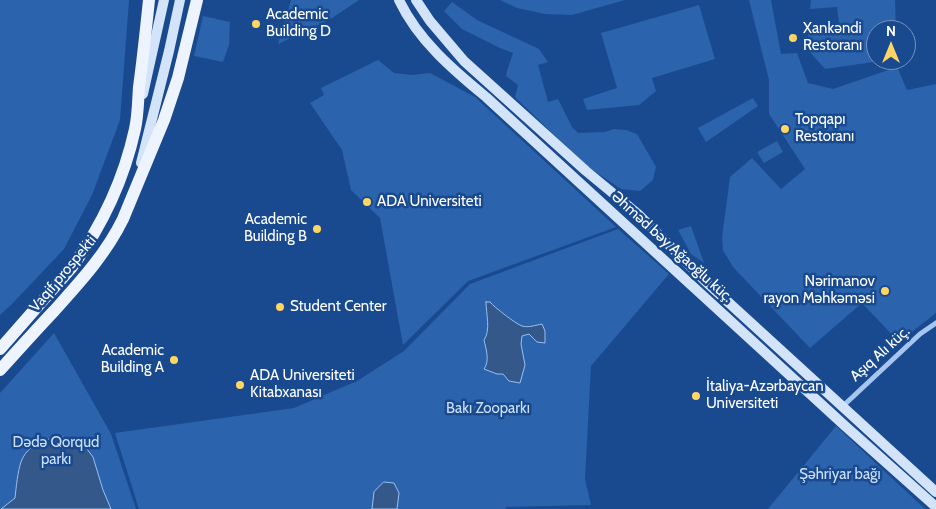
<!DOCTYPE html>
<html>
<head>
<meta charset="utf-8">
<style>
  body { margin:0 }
  #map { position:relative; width:936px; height:509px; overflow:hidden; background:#194a8f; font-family:Cabin,sans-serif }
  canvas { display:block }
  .north { position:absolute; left:866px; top:20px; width:50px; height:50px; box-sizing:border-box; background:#194a8f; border:1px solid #7592bc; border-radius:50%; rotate:0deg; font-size:14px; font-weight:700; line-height:20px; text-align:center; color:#fff }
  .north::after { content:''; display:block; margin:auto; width:18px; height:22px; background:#ffd563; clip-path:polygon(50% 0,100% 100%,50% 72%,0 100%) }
</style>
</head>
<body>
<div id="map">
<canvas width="936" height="509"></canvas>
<div class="north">N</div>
</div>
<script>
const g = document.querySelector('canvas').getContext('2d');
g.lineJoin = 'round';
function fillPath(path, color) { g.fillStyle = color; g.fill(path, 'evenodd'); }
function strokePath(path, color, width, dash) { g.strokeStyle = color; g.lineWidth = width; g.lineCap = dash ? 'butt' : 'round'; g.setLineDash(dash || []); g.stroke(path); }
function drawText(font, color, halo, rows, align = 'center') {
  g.font = font + ' Cabin,sans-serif'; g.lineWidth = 5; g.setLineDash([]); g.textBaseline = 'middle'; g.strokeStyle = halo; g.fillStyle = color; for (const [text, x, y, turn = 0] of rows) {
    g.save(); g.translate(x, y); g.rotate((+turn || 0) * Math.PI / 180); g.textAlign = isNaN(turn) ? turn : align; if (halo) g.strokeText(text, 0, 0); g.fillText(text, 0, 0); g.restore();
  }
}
const green = new Path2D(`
  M0 0H129L120 120 92 195 64 249 12 304 0 315Z
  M291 0H359L329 20 278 44Z
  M500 0H625L572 15 545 14 517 8Z
  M749 0H771L781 54 797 53 808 83 833 89 897 67 907 90 936 84V313L899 342 862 303 810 348 733 267 723 250 722 237 730 177 752 158 781 189 805 169 769 114V80Z
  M811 0H895L896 30H876V60H887L825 69 808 50V32L840 30 837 7 810 9Z
  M452 2 477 20 539 49 548 62 538 65 548 102 558 99 572 127 578 133 605 132 614 129 626 130 637 134 656 167 653 180 640 191 621 189 584 164 515 97 518 85 506 76 507 71 513 53 500 48 462 29 444 11Z
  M699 5 715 59 652 78 656 91 639 105 587 110 583 99 617 88 601 33Z
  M203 16 230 22 229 45 223 62 194 56Z
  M378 60 394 73 412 75 430 73 475 97 616 227 468 281 403 345 380 218 351 190 342 150 310 103 324 95 321 88Z
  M753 98 758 106 706 142 698 128Z
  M777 141 783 152 764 163 757 152Z
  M691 226 704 263 691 254 678 230Z
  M618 229 669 274 591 366 585 479 591 505 506 507 505 509H139L115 433 294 408 357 381 404 351 470 284Z
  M54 333 111 434 136 509H0V393Z
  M836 426 925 509H768Z`);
const water = new Path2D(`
  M486 302H490C494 307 516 324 522 326 528 328 536 325 542 324L545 331V343L537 342 529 334 522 336 521 344 525 365 520 383 509 381 503 374H497L484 369C490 361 486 349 484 340 491 330 486 314 486 302Z
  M62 437 74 440 87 449 93 457 103 490 111 509H1L15 498C16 488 18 470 21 462 27 445 45 438 62 437Z
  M384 482 394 483 399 493 397 509H372L374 492Z`);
const street = new Path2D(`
  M843 406 920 334 936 323`);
const secondary = new Path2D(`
  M399 0C418 40 452 69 486 97L844 425 936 507
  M416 0 430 21 464 61 586 171 638 214 704 280 936 492
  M143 94 164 0
  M141 163 169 51 180 0`);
const primary = new Path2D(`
  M0 349 72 267C102 226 124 179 135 129 138 116 138 101 139 87 143 58 146 29 149 0
  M0 370C18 350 36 330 54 311 80 282 106 254 123 219L164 120 178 78 197 0`);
const markers = [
  [256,24,5,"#ffd563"],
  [793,38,5,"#ffd563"],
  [785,129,5,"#ffd563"],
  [367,202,5,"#ffd563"],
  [317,229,5,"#ffd563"],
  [885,291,5,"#ffd563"],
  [280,307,5,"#ffd563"],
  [174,360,5,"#ffd563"],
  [240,385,5,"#ffd563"],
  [696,396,5,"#ffd563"]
];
const poiNames = [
  ["Academic",266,15],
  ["Building D",266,32],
  ["Xankəndi",803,29],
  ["Restoranı",803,46],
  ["Topqapı",795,120],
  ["Restoranı",795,137],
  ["ADA Universiteti",377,202],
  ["Academic",307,220,"right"],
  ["Building B",307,237,"right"],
  ["Nərimanov",875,282,"right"],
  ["rayon Məhkəməsi",875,299,"right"],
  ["Student Center",290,307],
  ["Academic",164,351,"right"],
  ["Building A",164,368,"right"],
  ["ADA Universiteti",250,376],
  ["Kitabxanası",250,393],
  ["İtaliya-Azərbaycan",706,387],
  ["Universiteti",706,404]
];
const streetNames = [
  ["Əhməd bəy Ağaoğlu küç.",672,247,42],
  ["Vaqif prospekti",63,274,-50],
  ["Aşıq Alı küç.",880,354,-42]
];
const parkNames = [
  ["Bakı Zooparkı",488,409],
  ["Dədə Qorqud",56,443],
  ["parkı",56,460],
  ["Şəhriyar bağı",840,475]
];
fillPath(green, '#2b63ad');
fillPath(water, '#34588a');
strokePath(water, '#98c0f1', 1);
strokePath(street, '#a6c5ef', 5);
strokePath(secondary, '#d3e3fa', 10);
strokePath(primary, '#edf4ff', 12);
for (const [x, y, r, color] of markers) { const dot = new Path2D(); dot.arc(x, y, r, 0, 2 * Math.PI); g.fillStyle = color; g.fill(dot); strokePath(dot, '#194a8f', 2); }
drawText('15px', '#fff', '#194a8f', poiNames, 'left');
drawText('15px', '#fff', '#194a8f', streetNames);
drawText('15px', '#cce0fb', '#194a8f', parkNames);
</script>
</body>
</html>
